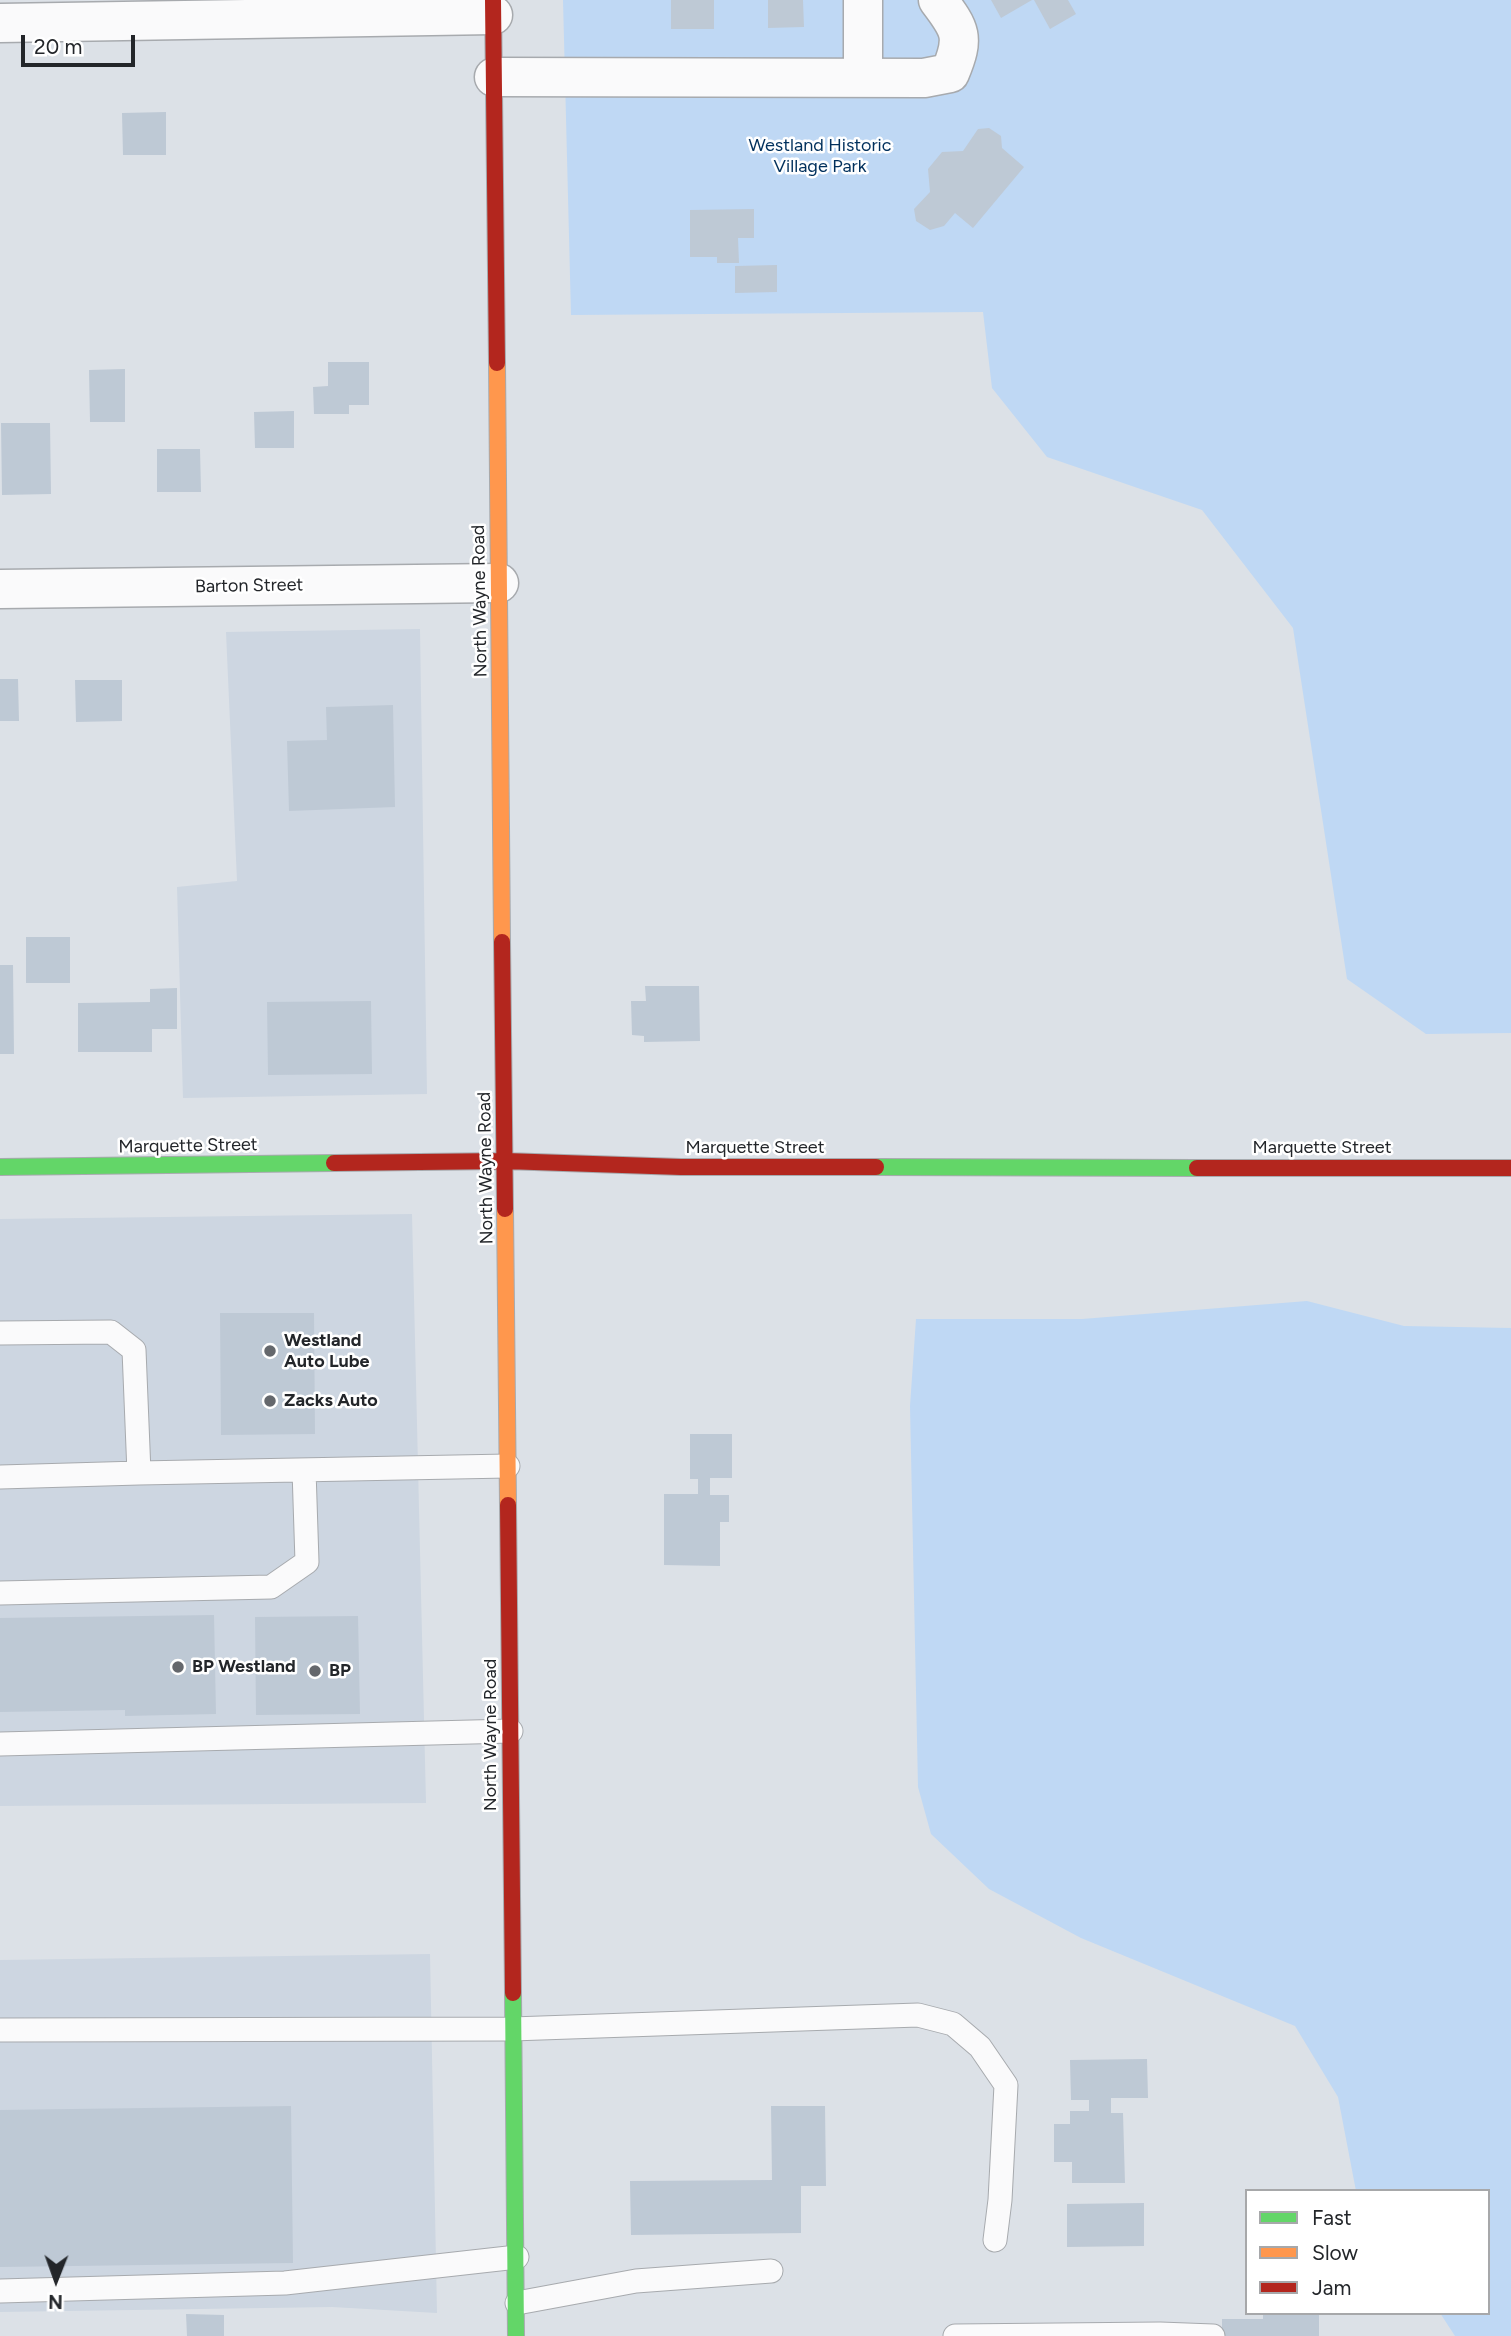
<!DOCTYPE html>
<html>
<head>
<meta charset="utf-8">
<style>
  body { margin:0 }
  #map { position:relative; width:1511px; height:2336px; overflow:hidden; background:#dce1e7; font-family:Figtree,sans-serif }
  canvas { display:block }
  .legend { position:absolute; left:1245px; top:2189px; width:245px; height:126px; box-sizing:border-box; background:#fff; border:2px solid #a7a8aa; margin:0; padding:9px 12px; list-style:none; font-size:21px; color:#23262a }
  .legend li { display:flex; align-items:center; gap:14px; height:35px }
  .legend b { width:35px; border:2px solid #a7a8aa }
  .north { position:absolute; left:21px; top:2245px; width:70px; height:70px; -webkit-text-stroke:5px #fff; paint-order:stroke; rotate:181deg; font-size:19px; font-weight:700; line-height:28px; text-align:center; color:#23262a }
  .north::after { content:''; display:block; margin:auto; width:24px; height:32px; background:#23262a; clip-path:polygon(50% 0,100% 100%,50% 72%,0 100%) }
  .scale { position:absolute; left:21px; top:35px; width:114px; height:32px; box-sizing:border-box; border:4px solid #23262a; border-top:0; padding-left:9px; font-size:21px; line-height:24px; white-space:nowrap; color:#23262a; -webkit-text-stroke:5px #fff; paint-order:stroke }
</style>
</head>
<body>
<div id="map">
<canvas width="1511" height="2336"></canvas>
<ul class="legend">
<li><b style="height:9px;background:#63d668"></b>Fast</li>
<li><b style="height:9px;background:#ff974d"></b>Slow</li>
<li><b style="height:9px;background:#b3261e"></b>Jam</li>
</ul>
<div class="north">N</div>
<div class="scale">20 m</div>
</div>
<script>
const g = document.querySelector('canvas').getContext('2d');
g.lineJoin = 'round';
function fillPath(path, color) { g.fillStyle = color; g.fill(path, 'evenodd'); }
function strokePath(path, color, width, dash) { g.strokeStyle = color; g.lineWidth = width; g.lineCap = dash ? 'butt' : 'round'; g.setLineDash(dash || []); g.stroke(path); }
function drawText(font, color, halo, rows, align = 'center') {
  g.font = font + ' Figtree,sans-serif'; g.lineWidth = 5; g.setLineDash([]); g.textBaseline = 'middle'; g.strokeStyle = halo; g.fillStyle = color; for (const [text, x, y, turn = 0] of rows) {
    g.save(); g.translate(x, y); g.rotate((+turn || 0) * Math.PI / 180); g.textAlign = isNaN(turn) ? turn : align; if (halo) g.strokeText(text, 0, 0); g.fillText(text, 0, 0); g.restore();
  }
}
const built = new Path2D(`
  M420 629 427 1094 183 1098 177 887 237 881 226 632Z
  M412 1214 426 1803 0 1806V1219Z
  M430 1954 437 2313 332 2307 0 2312V1960Z`);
const green = new Path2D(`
  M563 0H1511V1033L1426 1034 1347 979 1293 628 1202 510 1047 457 992 388 983 312 571 315Z
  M1307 1301 1404 1326 1511 1328V2336H1455L1440 2313H1488V2191H1356L1338 2097 1295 2026 1081 1938 989 1889 931 1834 918 1787 910 1406 916 1319H1082Z`);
const building = new Path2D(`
  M671 0H714V29H671Z
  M768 0H803L804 27 768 28Z
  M991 0H1032L1001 18Z
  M1034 0H1068L1076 14 1050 29Z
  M166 112V155H123L122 113Z
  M989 128 1001 136 1002 148 1024 167 973 228 955 213 944 226 930 230 916 221 914 209 930 192 928 169 942 152 963 151 978 129Z
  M754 209V238H738L739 263H717V257H690V210Z
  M777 265V292L735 293V266Z
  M328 362H369V405H349V414H314L313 387 328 386Z
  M125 369V422H90L89 370Z
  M294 411V448H255L254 412Z
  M1 423H50L51 494 2 495Z
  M157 449H200L201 492H157Z
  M0 679H18L19 721H0Z
  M75 680H122V721L76 722Z
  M393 705 395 807 289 811 287 741 327 740 326 707Z
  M26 937H70V983H26Z
  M0 965H13L14 1054H0Z
  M645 986H699L700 1041 644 1042V1036L632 1035 631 1001H646Z
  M177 988V1029H152V1052H78V1003L150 1002V989Z
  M371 1001 372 1074 268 1075 267 1002Z
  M220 1313H314L315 1434 221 1435Z
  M690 1434H732V1478H710V1495H729V1522H720V1566L664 1565V1494H698V1479H690Z
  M214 1615 216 1714 125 1716V1710L0 1712V1618Z
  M358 1616 360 1714 256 1715 255 1617Z
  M1147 2059 1148 2098H1111V2113H1123L1125 2183H1072V2162H1054V2124H1070V2111H1089V2100H1071L1070 2060Z
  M291 2106 293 2263 0 2267V2110Z
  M771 2106H825L826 2186H801V2233L631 2235 630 2181 772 2180Z
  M1144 2203V2246L1067 2247V2204Z
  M1263 2313H1319V2336H1222V2319H1263Z
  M186 2314 224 2315V2336H187Z`);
const lane = new Path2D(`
  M0 1333 111 1332 134 1350 139 1473 508 1466
  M0 1477 139 1473
  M0 1593 271 1587 307 1562 304 1470
  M0 1744 511 1731
  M0 2030 512 2029 918 2015 953 2024 980 2047 1006 2085 1000 2200 995 2240
  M0 2291 285 2283 517 2257
  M517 2303 636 2281 771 2271
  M955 2336 1160 2334 1213 2336`);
const street = new Path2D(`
  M863 0V78
  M0 23 493 15
  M494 77 924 78 950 73C965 37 961 30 938 0
  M0 589 499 583`);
const fast = new Path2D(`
  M0 1167 334 1163
  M876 1167 1197 1168
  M513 1993 516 2336`);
const slow = new Path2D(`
  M497 363 502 942
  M505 1209 508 1505`);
const jam = new Path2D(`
  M493 0 497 363
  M502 942 505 1209
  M334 1163 505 1161 681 1167H876
  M1197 1168H1511
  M508 1505 513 1993`);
const markers = [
  [270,1351,7,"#64676c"],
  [270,1401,7,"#64676c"],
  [178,1667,7,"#64676c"],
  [315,1671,7,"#64676c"]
];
const parkNames = [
  ["Westland Historic",820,146],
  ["Village Park",820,167]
];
const streetNames = [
  ["Barton Street",249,586,-1],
  ["North Wayne Road",480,601,-91],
  ["Marquette Street",188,1146,-1],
  ["Marquette Street",755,1148],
  ["Marquette Street",1322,1148],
  ["North Wayne Road",486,1168,-91],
  ["North Wayne Road",491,1735,-90]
];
const poiNames = [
  ["Westland",284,1341],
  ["Auto Lube",284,1362],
  ["Zacks Auto",284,1401],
  ["BP Westland",192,1667],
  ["BP",329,1671]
];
fillPath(built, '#cdd6e1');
fillPath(green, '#bfd8f4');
fillPath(building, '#bec9d5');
strokePath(lane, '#a7aaae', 25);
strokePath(street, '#a7aaae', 41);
strokePath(fast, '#a7aaae', 18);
strokePath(slow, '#a7aaae', 18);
strokePath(jam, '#a7aaae', 18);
strokePath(lane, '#fafafb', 23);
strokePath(street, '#fafafb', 38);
strokePath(fast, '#63d668', 16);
strokePath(slow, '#ff974d', 16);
strokePath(jam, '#b3261e', 16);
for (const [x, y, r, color] of markers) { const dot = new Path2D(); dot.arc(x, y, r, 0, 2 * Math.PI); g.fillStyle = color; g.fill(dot); strokePath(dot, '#fff', 2.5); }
drawText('18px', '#01305c', '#fff', parkNames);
drawText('18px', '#23262a', '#fff', streetNames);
drawText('bold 18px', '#23262a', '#fff', poiNames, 'left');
</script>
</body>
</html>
